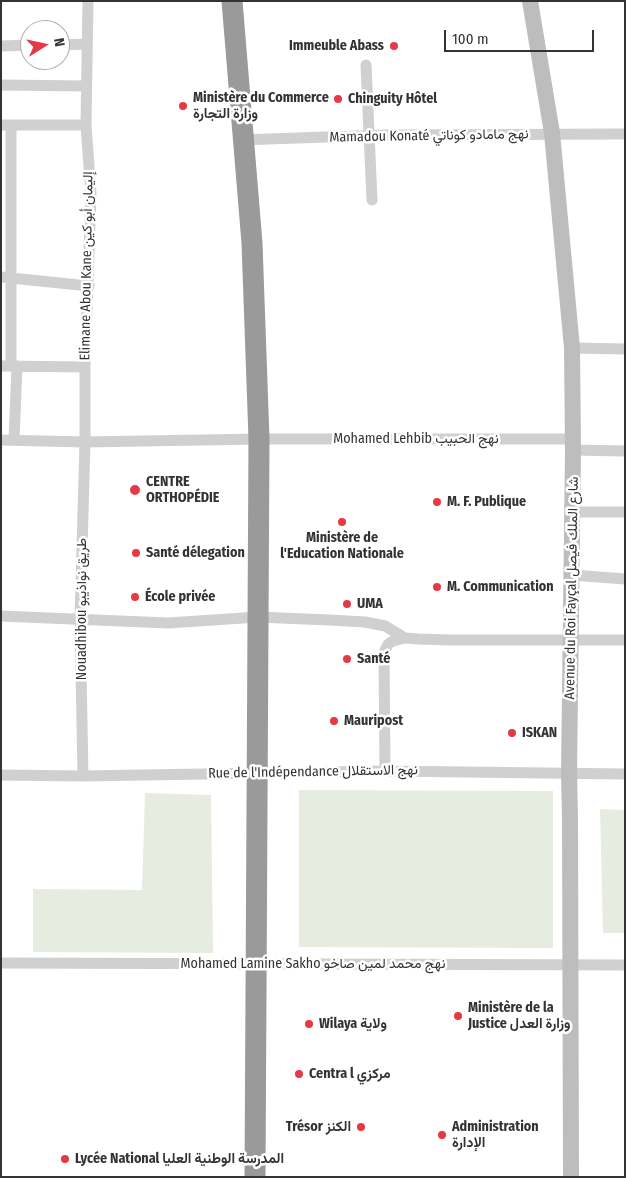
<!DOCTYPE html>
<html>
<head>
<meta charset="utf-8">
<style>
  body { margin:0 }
  #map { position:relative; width:626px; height:1178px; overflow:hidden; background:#fff; font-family:"Fira Sans Condensed",sans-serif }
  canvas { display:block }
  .frame { position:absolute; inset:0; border:2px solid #333; pointer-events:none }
  .north { position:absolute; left:20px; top:20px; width:50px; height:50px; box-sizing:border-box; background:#fff; border:1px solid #adadad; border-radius:50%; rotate:80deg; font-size:14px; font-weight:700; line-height:20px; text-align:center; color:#333 }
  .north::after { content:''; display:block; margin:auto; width:18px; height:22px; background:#e63946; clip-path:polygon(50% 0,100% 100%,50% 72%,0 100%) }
  .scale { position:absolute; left:444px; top:30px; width:150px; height:22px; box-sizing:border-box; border:2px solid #333; border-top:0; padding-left:6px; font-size:15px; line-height:18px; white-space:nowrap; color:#333; -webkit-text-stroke:4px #fff; paint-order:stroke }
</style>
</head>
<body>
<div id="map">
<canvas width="626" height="1178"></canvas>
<div class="frame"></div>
<div class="north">N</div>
<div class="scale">100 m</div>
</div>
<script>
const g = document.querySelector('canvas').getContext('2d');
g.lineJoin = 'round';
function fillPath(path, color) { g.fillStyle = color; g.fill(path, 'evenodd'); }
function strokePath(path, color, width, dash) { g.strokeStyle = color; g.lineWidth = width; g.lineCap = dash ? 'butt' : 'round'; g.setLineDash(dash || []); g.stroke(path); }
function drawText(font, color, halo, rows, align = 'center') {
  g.font = font + ' "Fira Sans Condensed",Vazirmatn,sans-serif'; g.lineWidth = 5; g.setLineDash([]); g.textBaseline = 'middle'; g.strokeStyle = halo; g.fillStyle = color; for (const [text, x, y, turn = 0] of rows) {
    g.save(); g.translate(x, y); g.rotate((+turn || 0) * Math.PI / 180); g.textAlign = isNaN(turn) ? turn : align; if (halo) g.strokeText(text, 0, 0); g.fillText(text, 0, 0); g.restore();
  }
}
const green = new Path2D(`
  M299 790 553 791V948L299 947Z
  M145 793 211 795 213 953 33 952V889L142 890Z
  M600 809 625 810V933H603Z`);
const street = new Path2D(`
  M60 45 87 44
  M1 46 30 45
  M366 65 372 200
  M1 85 86 86
  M1 125H86
  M239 140 385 135 625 134
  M1 277 89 286
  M572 348 625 349
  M1 366 85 367
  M11 366V125
  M1 440 85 442 259 439H573
  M14 440 17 366
  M573 450 625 451
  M573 512H625
  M572 575 625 579
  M1 616 168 623 258 617 329 620 365 622 385 626 405 638 418 639 448 640H625
  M385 771 384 653C388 640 393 641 405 638
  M1 775 83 776 385 771 625 774
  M83 776 80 619 85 442V367L91 194 86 125 88 1
  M1 963 625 965`);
const secondary = new Path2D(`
  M530 1 552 133 572 348 573 450 569 773 570 819 571 1177`);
const highway = new Path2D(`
  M232 1 252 243 259 439 255 1177`);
const markers = [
  [394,46,5,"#e63946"],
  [338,99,5,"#e63946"],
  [183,106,5,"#e63946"],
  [135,490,6,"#e63946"],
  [437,502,5,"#e63946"],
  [342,522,5,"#e63946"],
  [136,553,5,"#e63946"],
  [437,587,5,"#e63946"],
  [135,597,5,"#e63946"],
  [347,604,5,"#e63946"],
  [347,659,5,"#e63946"],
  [334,721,5,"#e63946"],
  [512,733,5,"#e63946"],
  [458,1016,5,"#e63946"],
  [309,1024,5,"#e63946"],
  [299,1074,5,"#e63946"],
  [361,1127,5,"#e63946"],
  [442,1135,5,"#e63946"],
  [65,1159,5,"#e63946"]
];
const poiNames = [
  ["Immeuble Abass",384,46,"right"],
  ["Ministère du Commerce",193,98],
  ["وزارة التجارة",193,114],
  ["Chinguity Hôtel",348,99],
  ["CENTRE",146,482],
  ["ORTHOPÉDIE",146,498],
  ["M. F. Publique",447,502],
  ["Ministère de",342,538,"center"],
  ["l'Education Nationale",342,554,"center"],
  ["Santé délegation",146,553],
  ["M. Communication",447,587],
  ["École privée",145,597],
  ["UMA",357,604],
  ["Santé",357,659],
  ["Mauripost",344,721],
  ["ISKAN",522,733],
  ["Ministère de la",468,1008],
  ["Justice وزارة العدل",468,1024],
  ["Wilaya ولاية",319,1024],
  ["Centra l مركزي",309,1074],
  ["Trésor الكنز",351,1127,"right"],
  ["Administration",452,1127],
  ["الإدارة",452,1143],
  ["Lycée National المدرسة الوطنية العليا",75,1159]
];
const streetNames = [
  ["Mamadou Konaté نهج مامادو كوناتي",429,136,-1],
  ["Elimane Abou Kane إليمان أبو كين",87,266,-89],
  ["Mohamed Lehbib نهج الحبيب",416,439],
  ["Avenue du Roi Fayçal شارع الملك فيصل",572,588,-89],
  ["Nouadhibou طريق نواذيبو",82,609,-90],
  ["Rue de l'Indépendance نهج الاستقلال",313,772,-1],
  ["Mohamed Lamine Sakho نهج محمد لمين صاخو",313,964]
];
fillPath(green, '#e6ecdf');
strokePath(street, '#d0d0d0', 11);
strokePath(secondary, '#bdbdbd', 16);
strokePath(highway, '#9a9a9a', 21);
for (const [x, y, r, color] of markers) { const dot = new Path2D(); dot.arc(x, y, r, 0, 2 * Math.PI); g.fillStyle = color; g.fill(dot); strokePath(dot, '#fff', 2); }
drawText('bold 14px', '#333', '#fff', poiNames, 'left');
drawText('14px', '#333', '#fff', streetNames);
</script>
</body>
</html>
